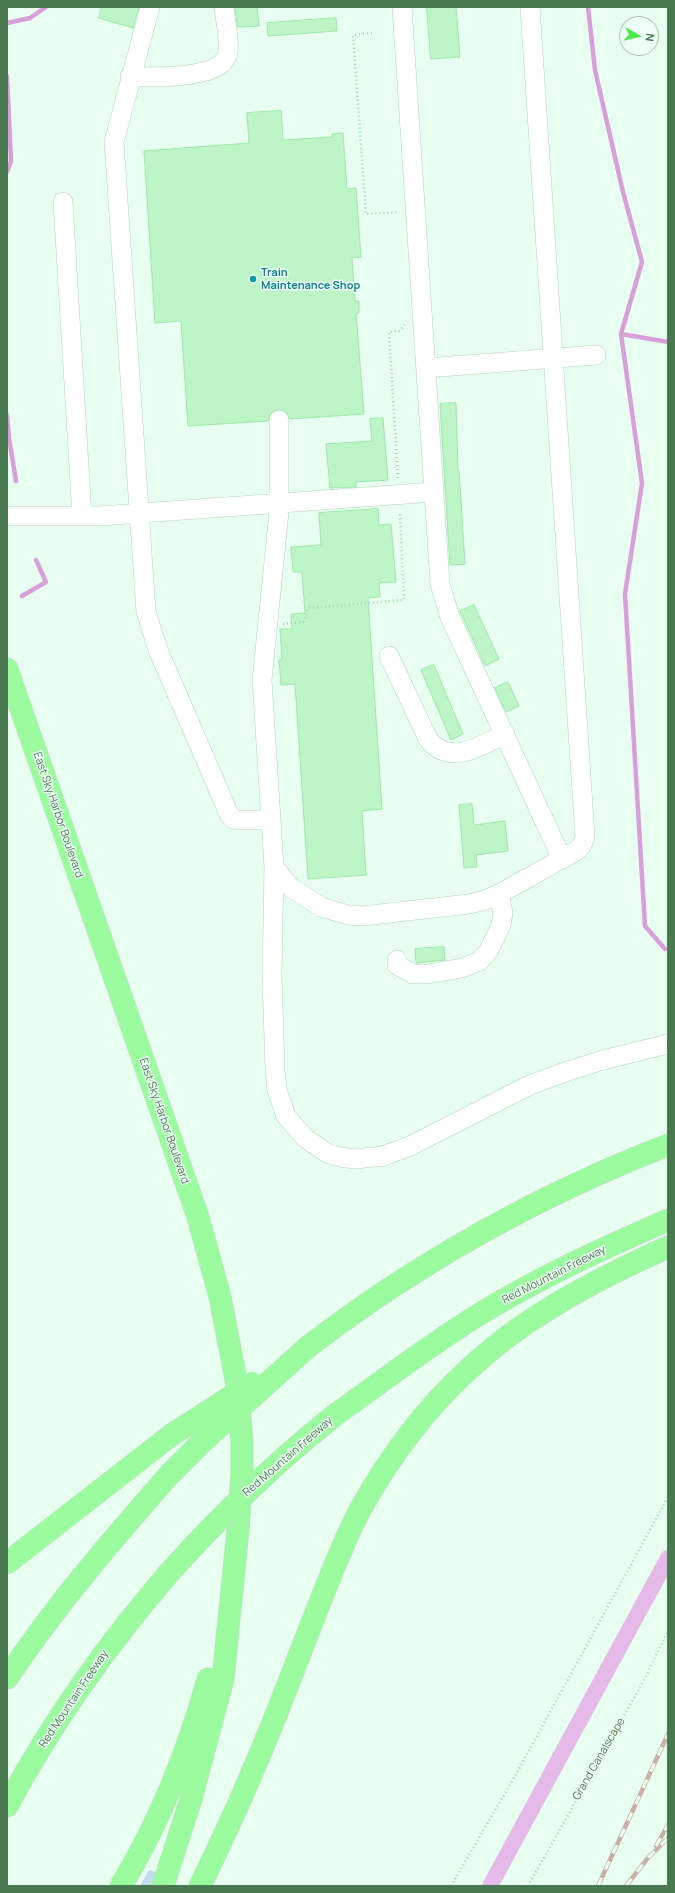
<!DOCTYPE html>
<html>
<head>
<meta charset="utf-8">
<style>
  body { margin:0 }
  #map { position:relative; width:675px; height:1893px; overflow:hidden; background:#e7fef0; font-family:Manrope,sans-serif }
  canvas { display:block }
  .frame { position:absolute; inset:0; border:8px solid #497950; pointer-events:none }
  .north { position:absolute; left:619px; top:16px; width:40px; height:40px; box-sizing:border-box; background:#eefff5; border:1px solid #acc9b3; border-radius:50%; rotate:98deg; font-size:11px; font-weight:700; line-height:16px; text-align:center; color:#497950 }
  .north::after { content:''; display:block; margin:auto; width:14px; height:18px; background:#46ee47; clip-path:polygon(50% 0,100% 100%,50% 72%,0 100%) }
</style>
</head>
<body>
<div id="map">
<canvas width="675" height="1893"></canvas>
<div class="frame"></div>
<div class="north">N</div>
</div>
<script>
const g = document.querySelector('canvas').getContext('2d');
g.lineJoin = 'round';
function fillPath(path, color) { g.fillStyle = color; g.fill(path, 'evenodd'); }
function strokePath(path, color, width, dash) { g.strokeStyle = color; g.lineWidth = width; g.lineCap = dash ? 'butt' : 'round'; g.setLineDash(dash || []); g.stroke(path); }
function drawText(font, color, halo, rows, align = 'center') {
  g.font = font + ' Manrope,sans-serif'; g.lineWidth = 3; g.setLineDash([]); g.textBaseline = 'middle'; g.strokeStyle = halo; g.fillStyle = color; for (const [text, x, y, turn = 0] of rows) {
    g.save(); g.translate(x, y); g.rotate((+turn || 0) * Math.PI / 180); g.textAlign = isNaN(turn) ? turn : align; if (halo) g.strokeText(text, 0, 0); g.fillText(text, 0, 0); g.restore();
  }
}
const green = new Path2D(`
  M149 1870 161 1874 156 1886H140Z`);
const stream = new Path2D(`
  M588 7 595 70 623 192 642 262 621 334 642 483 625 594 645 926 665 949
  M7 23 30 18 46 7
  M7 76 11 161 7 172
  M621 334 668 342
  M7 415 9 438 16 481
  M22 596 46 582 36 560`);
const canal = new Path2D(`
  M490 1886 668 1558`);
const building = new Path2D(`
  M102 7H139L133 28 99 18Z
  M235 7H257L259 26 238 27Z
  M427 7H456L460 57 431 59Z
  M336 18 337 31 268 36 267 23Z
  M281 111 283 140 332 137V134L343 133 347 189 356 188 361 257 352 258 355 301H359V313L356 314 364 414 290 419 285 411 279 409 270 414 268 421 188 426 181 321 155 323 144 151 249 143 247 113Z
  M456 403 458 471H459L465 564 450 565 440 404Z
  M383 418 388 480 356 482V487L330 488 326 444 372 441 370 419Z
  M378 509 379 525 391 524 396 582 379 583 380 597 368 598 382 809 362 811 366 875 308 879 295 684 281 685 279 660 282 659 280 629H292L291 614 305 613 302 572H293L291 547 321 545 319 513Z
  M474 605 499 659 485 666 460 611Z
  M434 665 463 734 451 740 421 670Z
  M508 682 519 706 506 712 495 688Z
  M472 804 474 825 505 821 508 851 476 855 477 867 464 868 459 805Z
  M444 947 445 960 416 963 415 949Z`);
const path = new Path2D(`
  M372 33 353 35 366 214 399 212
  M398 478 389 332 399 331 406 323
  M283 624 303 622 308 608 404 600 400 512
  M451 1886 515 1776 668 1497
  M528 1886 643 1682 668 1631`);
const minor = new Path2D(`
  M150 7 114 142 146 612 158 650 229 814 233 819 238 820H271
  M402 7 440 584 450 617 562 859
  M130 76C151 77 218 80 227 56 231 45 225 20 224 7
  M63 202 82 516
  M426 368 596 355
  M279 420V512L262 680 274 867 272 976 275 1069 277 1090 286 1116 305 1138 327 1153 340 1157 355 1159 383 1156 410 1146 530 1085 568 1071 603 1060 668 1044
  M7 516H100L434 492
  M389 656 428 739C450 767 480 746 505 734
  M274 867 289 886 321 907 348 915 363 916 469 904 485 900 499 894 576 851 582 845 585 837 530 7
  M397 960V965L413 974H427L462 968 480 961 489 950 501 925 503 913 499 894`);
const highway = new Path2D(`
  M7 669 198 1217 220 1297 237 1385 242 1441V1472L238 1530 223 1679 191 1799 163 1886
  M309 1346C419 1262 539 1195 668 1145
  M335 1415C383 1381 429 1345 480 1314 540 1277 604 1248 668 1220
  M7 1563 170 1436
  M7 1678C56 1605 112 1540 170 1474
  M7 1806C52 1722 107 1645 169 1573
  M121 1886C160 1821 188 1752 208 1679
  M200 1886C229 1827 256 1766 280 1705 294 1669 308 1633 322 1597 334 1568 345 1538 360 1510 389 1458 424 1410 468 1370 525 1316 597 1279 668 1247`);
const rail = new Path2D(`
  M656 1846 668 1825
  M598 1886 668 1734
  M626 1886 647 1859 668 1838`);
const highwayBridge = new Path2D(`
  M170 1436 252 1383
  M170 1474 201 1443 309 1346
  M169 1573C220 1516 275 1463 335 1415`);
const markers = [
  [253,279,4,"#0f9aa8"]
];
const cultureNames = [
  ["Train",261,273],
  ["Maintenance Shop",261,286]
];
const streetNames = [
  ["East Sky Harbor Boulevard",58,815,71],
  ["East Sky Harbor Boulevard",164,1121,71],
  ["Red Mountain Freeway",554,1275,-27],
  ["Red Mountain Freeway",288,1457,-41],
  ["Red Mountain Freeway",74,1699,-56],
  ["Grand Canalscape",599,1759,-60]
];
fillPath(green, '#c4dded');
strokePath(stream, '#d89fdb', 4.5);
strokePath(canal, '#e5bae9', 16);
fillPath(building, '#bdf5c7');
strokePath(building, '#9ce8a9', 1);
strokePath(minor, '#b1d5b9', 20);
strokePath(highway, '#ccd9ce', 23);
strokePath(path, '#9fdaa9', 2.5, [1, 3]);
strokePath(minor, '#fff', 19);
strokePath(highway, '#9bfb9f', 22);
strokePath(rail, '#c9b0a4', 4.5);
strokePath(rail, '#eefff5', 3, [9]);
strokePath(highwayBridge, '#ccd9ce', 23, []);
strokePath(highwayBridge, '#9bfb9f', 22);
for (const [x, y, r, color] of markers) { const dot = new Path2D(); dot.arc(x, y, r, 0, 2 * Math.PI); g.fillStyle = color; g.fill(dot); strokePath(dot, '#eefff5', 1.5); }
drawText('bold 11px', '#0d838f', '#eefff5', cultureNames, 'left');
drawText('11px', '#497950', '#eefff5', streetNames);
</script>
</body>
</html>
